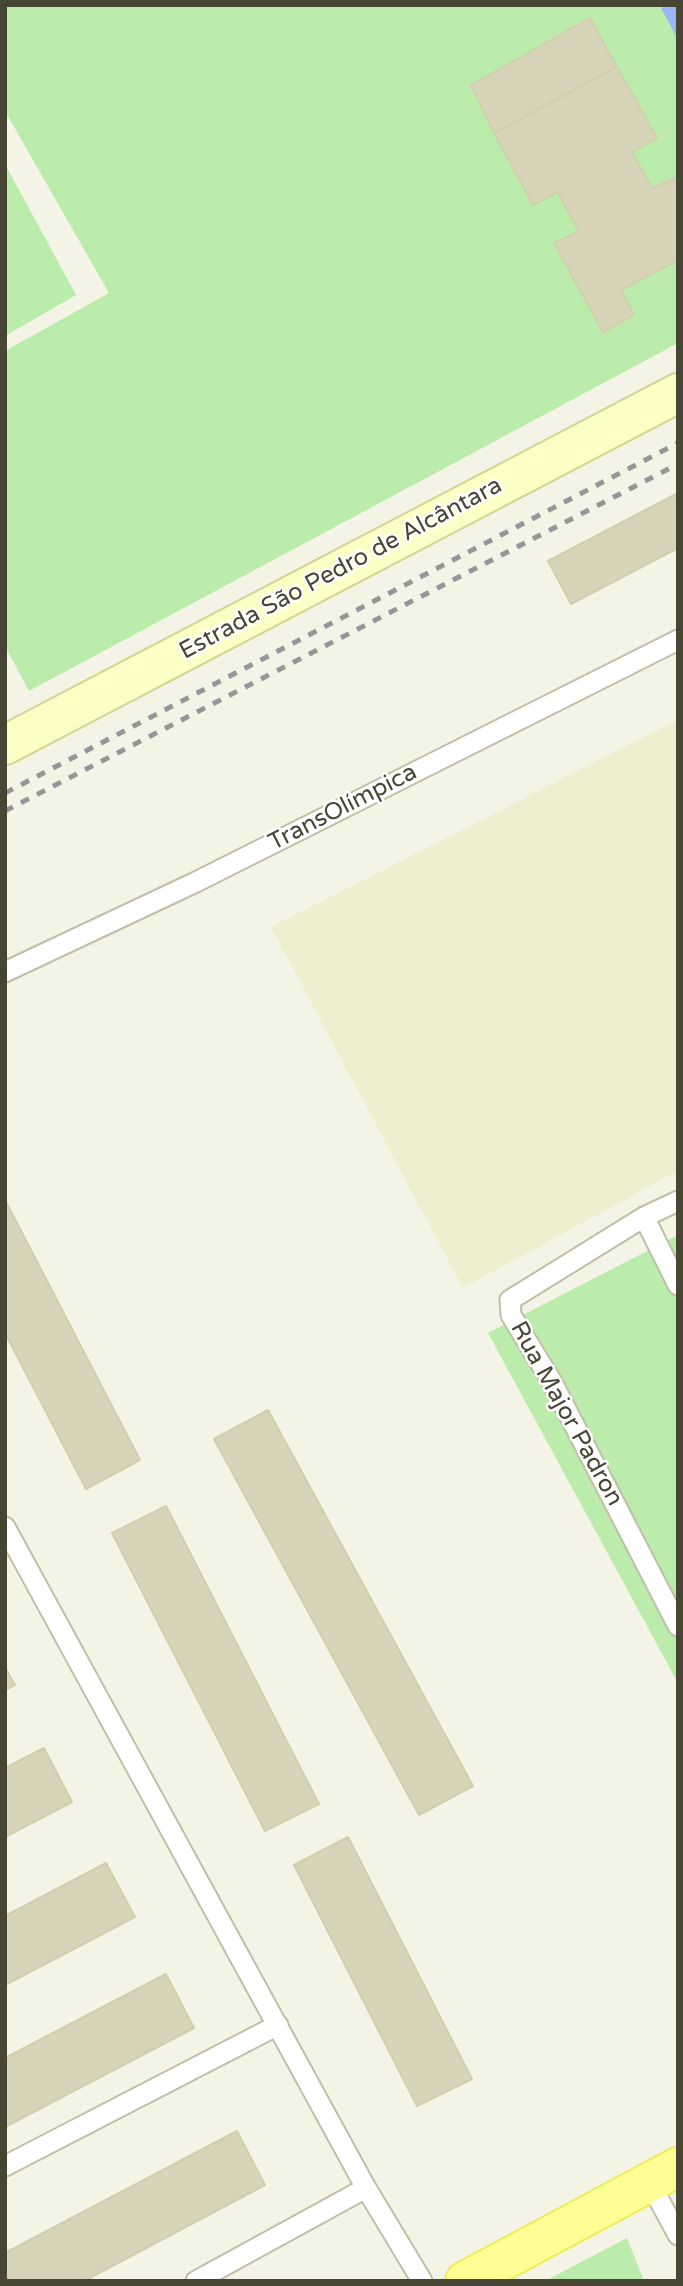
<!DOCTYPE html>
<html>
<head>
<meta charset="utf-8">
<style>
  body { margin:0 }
  #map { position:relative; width:683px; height:2286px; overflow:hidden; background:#f4f4e6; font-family:"Varela Round",sans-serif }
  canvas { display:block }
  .frame { position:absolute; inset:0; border:7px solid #474634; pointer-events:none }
</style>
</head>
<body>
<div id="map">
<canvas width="683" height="2286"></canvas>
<div class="frame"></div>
</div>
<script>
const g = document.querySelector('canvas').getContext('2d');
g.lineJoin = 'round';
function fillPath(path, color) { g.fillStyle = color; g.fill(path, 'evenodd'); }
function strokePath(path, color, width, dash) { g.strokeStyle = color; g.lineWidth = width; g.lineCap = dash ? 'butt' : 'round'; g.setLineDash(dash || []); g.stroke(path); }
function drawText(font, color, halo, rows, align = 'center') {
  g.font = font + ' "Varela Round",sans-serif'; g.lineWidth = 5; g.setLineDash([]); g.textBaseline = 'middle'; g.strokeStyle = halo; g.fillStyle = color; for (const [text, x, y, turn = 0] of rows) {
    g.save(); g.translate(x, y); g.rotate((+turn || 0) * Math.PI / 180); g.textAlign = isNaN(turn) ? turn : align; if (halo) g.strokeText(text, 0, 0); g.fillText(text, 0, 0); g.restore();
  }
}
const education = new Path2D(`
  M678 720V1171L463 1288 271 927Z`);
const green = new Path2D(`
  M5 5H678V343L29 691 5 646V351L109 293 5 111Z
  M5 164 76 295 5 336Z
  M678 1235V1683L488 1333Z
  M627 2238 644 2281H545Z`);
const water = new Path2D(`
  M667 5H678V35L676 36 661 8Z`);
const building = new Path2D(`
  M590 18 617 67 494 133 471 85Z
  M617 67 657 138 632 152 652 188 678 177V260L621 290 634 315 603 332 554 243 579 232 558 192 533 205 494 133Z
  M678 493V548L571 604 548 561Z
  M5 1200 140 1460 86 1489 5 1333Z
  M268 1410 473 1786 419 1815 214 1439Z
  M166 1506 319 1804 265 1831 112 1533Z
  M5 1667 15 1685 5 1690Z
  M44 1748 72 1802 5 1837V1768Z
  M348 1837 472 2079 417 2106 294 1865Z
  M106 1863 135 1917 5 1985V1916Z
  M166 1974 194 2028 5 2127V2058Z
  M237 2131 265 2185 84 2281H8L5 2275V2253Z`);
const lane = new Path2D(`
  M5 972 196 882 678 640
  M678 1201 644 1217 510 1300 511 1315 552 1382 678 1626
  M644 1217 678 1285
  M5 1527 366 2188 422 2281
  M5 2166 278 2025
  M650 2183 678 2235
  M196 2281 366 2188`);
const secondary = new Path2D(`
  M5 745 678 393`);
const primary = new Path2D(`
  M465 2281 678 2167`);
const rail = new Path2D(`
  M5 793 678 443
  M5 811 678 464`);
const streetNames = [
  ["Estrada São Pedro de Alcântara",341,569,-28],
  ["TransOlímpica",343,808,-27],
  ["Rua Major Padron",566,1414,61]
];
fillPath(education, '#eeefce');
fillPath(green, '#bbecab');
fillPath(water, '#9db7f6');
fillPath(building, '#d7d4ba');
strokePath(building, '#d2cfad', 2);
strokePath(lane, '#c0bfa7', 23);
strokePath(secondary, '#d2d48f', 42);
strokePath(primary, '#eded5b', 42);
strokePath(lane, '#fff', 19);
strokePath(secondary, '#fcffc5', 38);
strokePath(primary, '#fdff94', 38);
strokePath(rail, '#969696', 5, [9, 9]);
drawText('24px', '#474634', '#fff', streetNames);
</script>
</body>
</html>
